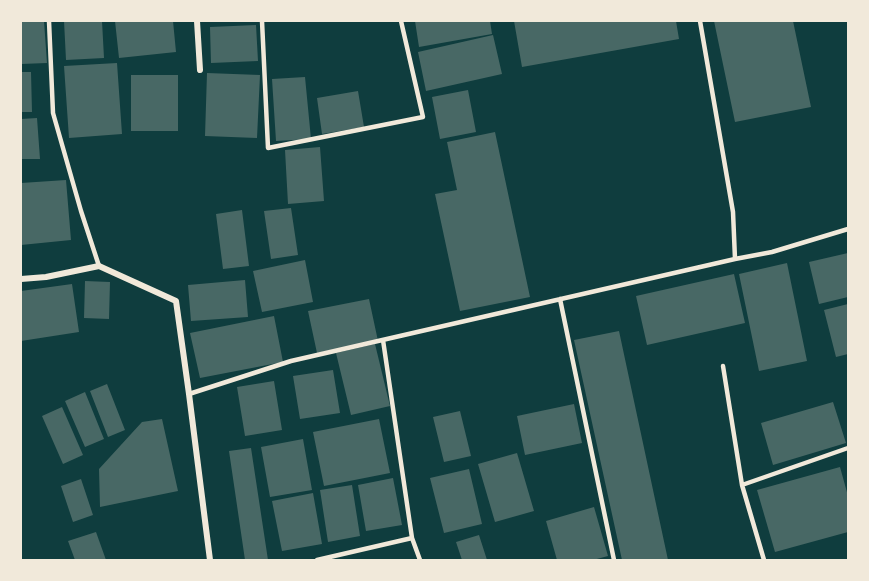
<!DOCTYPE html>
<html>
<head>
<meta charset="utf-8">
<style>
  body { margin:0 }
  #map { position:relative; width:869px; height:581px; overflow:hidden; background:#0f3d3e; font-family:"PT Sans Narrow",sans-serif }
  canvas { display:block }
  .frame { position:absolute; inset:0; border:22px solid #f1e9da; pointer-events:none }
</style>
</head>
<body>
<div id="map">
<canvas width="869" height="581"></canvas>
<div class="frame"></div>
</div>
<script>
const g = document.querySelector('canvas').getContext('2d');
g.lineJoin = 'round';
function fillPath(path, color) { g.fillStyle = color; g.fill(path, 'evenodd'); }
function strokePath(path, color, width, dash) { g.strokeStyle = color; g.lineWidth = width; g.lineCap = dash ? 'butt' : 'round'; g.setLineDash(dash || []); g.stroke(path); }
const building = new Path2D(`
  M21 21H44L47 63 21 64Z
  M64 21H102L104 58 66 60Z
  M115 21H173L176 52 119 58Z
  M415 21H490L492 34 419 47Z
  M514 21H676L679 39 522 67Z
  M714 21H793L811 107 735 122Z
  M256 25 258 61 211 63 210 27Z
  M493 35 502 74 426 91 418 52Z
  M117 63 122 134 69 138 64 66Z
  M21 72H31L32 112H21Z
  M207 73 260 75 257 138 205 136Z
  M131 75H178V131H131Z
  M305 77 311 139 276 141 272 79Z
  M468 90 476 132 440 139 432 97Z
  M358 91 364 127 322 134 317 98Z
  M37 118 40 159H21V119Z
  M495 132 530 297 460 311 435 194 457 190 447 142Z
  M320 147 324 201 288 204 285 150Z
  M66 180 71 240 21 245V183Z
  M291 208 298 255 271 259 264 211Z
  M242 210 249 266 223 269 216 214Z
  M848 253V297L819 304 809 262Z
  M305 260 313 302 262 312 253 271Z
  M787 263 807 361 759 371 739 274Z
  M734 274 745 323 647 345 636 296Z
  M245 280 248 317 191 321 188 285Z
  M85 281 110 282 109 319 84 318Z
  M72 284 79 332 21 341V291Z
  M369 299 378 341 317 353 308 311Z
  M848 304V354L836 357 824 310Z
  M274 316 283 362 200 378 190 333Z
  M619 331 668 560H622L574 340Z
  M375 344 390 406 351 415 336 353Z
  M333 370 340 413 300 419 293 376Z
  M274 381 282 430 245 436 237 387Z
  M107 384 125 430 108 437 90 391Z
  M85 392 104 439 85 447 65 401Z
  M833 402 846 443 773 465 761 423Z
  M574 404 582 443 525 455 517 416Z
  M62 407 83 455 63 464 42 416Z
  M460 411 471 456 444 462 433 417Z
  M162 419 178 491 100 507 99 469 142 422Z
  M379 419 390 473 324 486 313 432Z
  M303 439 312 490 270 497 261 447Z
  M251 448 268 560H245L229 451Z
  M517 453 534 511 495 522 478 464Z
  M840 467 848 496V532L775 552 757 490Z
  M469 469 482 524 444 533 430 478Z
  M393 478 402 525 366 531 358 485Z
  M81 479 93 515 73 522 61 486Z
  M352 485 360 536 328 542 320 490Z
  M313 493 322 544 282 551 272 501Z
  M594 507 608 556 593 560H557L546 521Z
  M96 532 106 560H75L68 541Z
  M479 535 487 560H462L456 542Z`);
const service = new Path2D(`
  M49 21 53 113 81 211 99 266
  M262 21 268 148 423 117 401 21
  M700 21 733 212 735 259
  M560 299 614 560
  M383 340 412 538
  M723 366 742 485 764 560
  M189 394 291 361 735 259 772 252 848 229
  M742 485 848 448
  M317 560 412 538 420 560`);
const minor = new Path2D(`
  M197 21 200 70
  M21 279 46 277 99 266 176 301 189 394 210 560`);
fillPath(building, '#486865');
strokePath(service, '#f1e9da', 4.5);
strokePath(minor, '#f1e9da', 6);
</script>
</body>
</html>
